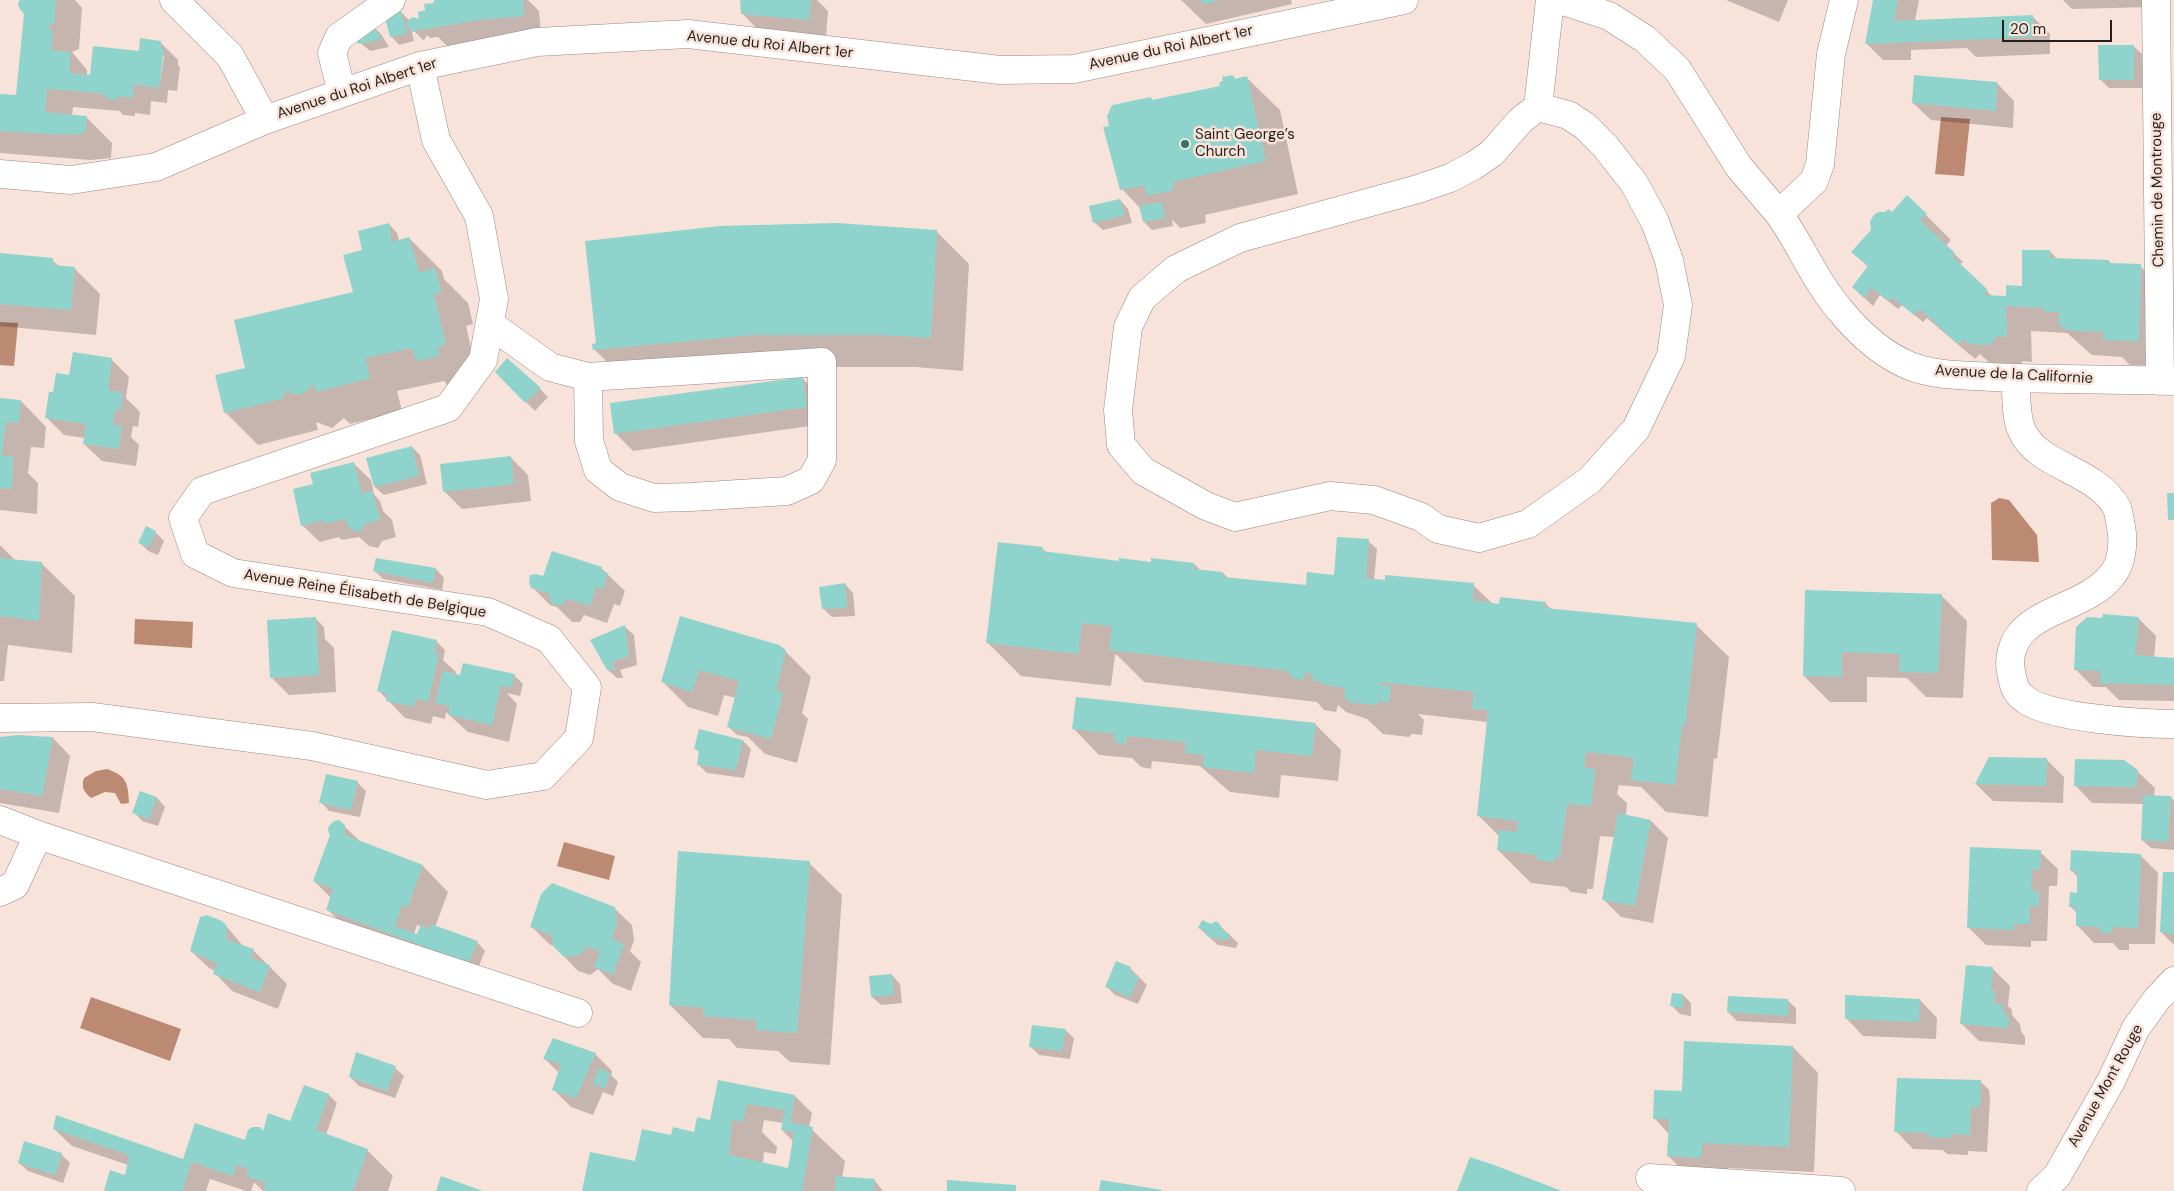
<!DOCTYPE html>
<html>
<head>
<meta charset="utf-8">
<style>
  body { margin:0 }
  #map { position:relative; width:2174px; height:1191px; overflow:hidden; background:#f8e3da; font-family:"DM Sans",sans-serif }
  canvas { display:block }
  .scale { position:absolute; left:2002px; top:20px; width:110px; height:22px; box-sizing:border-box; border:2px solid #261f1c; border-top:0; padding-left:6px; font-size:15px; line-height:18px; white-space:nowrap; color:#261f1c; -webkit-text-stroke:4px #f8e3da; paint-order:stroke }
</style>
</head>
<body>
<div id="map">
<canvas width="2174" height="1191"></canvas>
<div class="scale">20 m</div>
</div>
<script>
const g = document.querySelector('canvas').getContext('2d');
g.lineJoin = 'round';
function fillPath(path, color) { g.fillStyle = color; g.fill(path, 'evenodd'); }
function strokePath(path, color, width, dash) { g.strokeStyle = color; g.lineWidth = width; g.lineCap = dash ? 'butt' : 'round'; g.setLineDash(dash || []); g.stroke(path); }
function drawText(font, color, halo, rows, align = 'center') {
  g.font = font + ' "DM Sans",sans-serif'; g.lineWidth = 5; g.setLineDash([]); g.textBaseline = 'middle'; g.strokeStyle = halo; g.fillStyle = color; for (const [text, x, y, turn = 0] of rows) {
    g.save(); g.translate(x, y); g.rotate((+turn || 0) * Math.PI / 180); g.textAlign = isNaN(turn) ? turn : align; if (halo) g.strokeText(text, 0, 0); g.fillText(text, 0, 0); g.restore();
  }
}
const water = new Path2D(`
  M1941 117 1970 119 1964 176 1935 174Z
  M0 322 18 323 14 366 0 365Z
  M1999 498 2009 500 2037 535 2039 562 1992 560 1991 503Z
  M135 619 193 622 192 648 134 644Z
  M107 769C127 776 128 783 129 803L121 804 115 793 105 792 91 798C84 792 81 787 84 778L96 771Z
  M564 842 615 856 609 880 557 866Z
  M91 997 181 1029 170 1061 80 1028Z`);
const shadow = new Path2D(`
  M22 0H75L82 8 79 49 72 52 87 70V76L91 77 161 43 178 60V65L180 67 177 91 168 90 167 103 151 101 150 115 135 113V116L123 115 120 111 73 107 72 116 86 117 112 143 111 158 90 160 0 153V95L17 96 26 13ZM161 56H164L160 81H158Z
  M435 0H528L539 11 541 33 498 37 447 46 438 37 430 38 427 35 425 39 423 40 411 28 414 41 399 45 391 36 401 12 410 21H420L426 11 435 4Z
  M741 0H817L828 11 826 37 759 31 742 13Z
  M1181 0H1291L1292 4 1206 24Z
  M1726 0H1788L1779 22Z
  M1875 0H1919L1915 21 2033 17 2050 34V54L1976 57 1967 48 1911 50V60H1883L1866 43Z
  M2063 0H2152V7L2072 9Z
  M372 25 381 34 389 47 370 51 355 38Z
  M2133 46 2142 54V88H2109L2100 79Z
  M1233 76 1236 79 1247 78 1280 110 1298 194 1205 215 1206 223 1180 228 1172 219 1173 226 1152 230 1144 222 1141 209 1122 189 1110 127 1151 99 1154 101 1222 87Z
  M1997 83 2014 101 2013 128 1931 120 1913 103Z
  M1120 200 1128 209 1132 223 1103 230 1094 222Z
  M1892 214 1926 215 1951 240 1946 246 1963 262 1959 265 1993 297 2007 298 2023 288 2050 251 2058 260 2109 261 2112 265 2140 266 2166 291 2164 366 2130 365 2122 357 2092 355 2067 333 2031 331 2032 362 2023 361 2016 370 1996 369 1980 354 1975 359 1927 318 1923 322 1902 305 1898 309 1880 295 1873 306 1853 287 1868 267 1853 252Z
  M389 224 397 233 399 241 409 238 442 271 444 279 468 303 473 324 466 326 478 377 447 385 444 381 397 391 402 411 350 424 344 418 332 428 316 422 318 430 258 445 225 412 246 369 355 292 365 250Z
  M936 231 969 264 963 371 915 367H787L627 382 594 349Z
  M0 255 52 260 60 267 74 268 100 294 96 335 0 326Z
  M112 360 129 377 126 398 140 412 138 427 133 426 131 437 139 445 136 466 102 461 84 444 85 438 64 435 46 417 54 394 70 377Z
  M496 372 540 389 548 397 535 411Z
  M802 378 820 396 824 424 633 451 615 433Z
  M0 400 21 401 46 427 44 448 31 447 28 473 38 483 37 514 0 510Z
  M412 447 420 455 427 484 384 495 375 487 367 459Z
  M510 457 528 475 531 501 462 509 444 491Z
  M353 463 371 480 374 494 380 501 383 511 392 520 396 537 382 541 378 548 369 546 359 537 342 540 339 537 320 542 302 525 315 485Z
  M155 532 164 541 158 555 148 551 140 543Z
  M1368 541 1377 549 1374 580 1473 585 1493 604 1545 603 1552 610 1696 625 1729 657 1717 759 1714 758 1708 817 1666 812 1641 787 1619 785 1617 794 1627 803 1626 816 1651 821 1668 838 1653 923 1621 917 1603 899 1615 837 1600 836 1593 889H1587V894L1571 892 1566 887 1531 883 1498 850 1500 837 1478 815 1487 722 1418 714 1424 720 1422 735 1412 734 1409 737 1383 734 1367 719 1346 712 1338 705 1336 712 1324 710 1317 702 1144 682 1117 655H1115L1111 686 1021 676 988 643 1042 548 1047 553 1120 562 1194 564 1201 571 1223 573 1228 578 1307 586 1337 577Z
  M0 545 16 561 42 564 75 596 72 653 8 645 4 681H0Z
  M601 568 625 591 620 606 614 604 607 623 584 615 580 622H572L557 607 550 605 532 587Z
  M436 569 444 578 442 590 383 579 375 571Z
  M845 584 853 593 855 616 832 617 823 608Z
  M1806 591 1941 595 1967 621 1963 698 1926 697 1907 678 1867 677V702H1830L1804 676Z
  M315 618 324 627 325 639 334 648 336 692 289 695 272 678Z
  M681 618 785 651 811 677 802 713 808 719 797 763 765 754 748 737 737 735 728 726 736 698 724 695 718 716 688 707 663 682Z
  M2138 618 2156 636 2154 658 2174 659V701L2119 700 2106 687H2093L2075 669Z
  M625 627 634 635 637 665 620 670 623 678H617L608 670Z
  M436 641 445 650 443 660 456 672 455 675H514L523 684 520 696 507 693 517 704 509 742 468 732 446 712 445 719 433 716 431 724 405 718 379 691Z
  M1315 724 1341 750 1338 781 1281 775 1279 798 1230 792 1200 766 1152 761 1151 769 1141 767 1132 758 1099 755 1074 729Z
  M0 738H53L70 756 59 813 0 803Z
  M743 741 751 749 744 778 707 773 698 764 700 753 696 749Z
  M2046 759 2064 777 2063 803 1993 801 1976 784Z
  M2137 771 2155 788 2154 797H2171L2174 801V850L2151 848 2142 840 2144 804 2092 803 2075 785Z
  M357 782 366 791 360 817 329 811 321 802Z
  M141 793 157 798 165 807 158 826 142 821 134 812Z
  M344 826 361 842 423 866 448 892 435 927 477 942 485 951 477 971 353 935 327 909 331 898 314 881ZM417 925 422 927 418 936 414 934Z
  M2040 852 2058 869 2057 886H2049L2047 941H2031V947L1986 945 1968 927Z
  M2140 855 2158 873 2155 944H2129V950H2119L2113 943H2094L2077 925V913L2070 906 2078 894V877L2072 871Z
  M809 863 842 895 830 1065 790 1062 778 1051 737 1048 729 1039 703 1038 670 1005Z
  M2174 873V945L2161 932Z
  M614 908 632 925 634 941 630 951 641 962 631 991 613 984 598 969 590 975 578 971 554 946 549 944 531 926Z
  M1219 925 1238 943 1236 948 1218 945 1199 928Z
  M227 927 244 947 253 950 287 984 278 1009 232 991 215 973V971L209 968 191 951Z
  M1130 968 1147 985 1138 1004 1115 995 1106 986Z
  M1992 968 2010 986 2008 1006 2012 1010V1015L2020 1024 2021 1031 2025 1037V1045L1979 1041 1961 1023Z
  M892 975 900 984 902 1003 881 1005 872 997Z
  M1683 995 1691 1003V1016L1680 1014 1672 1006Z
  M1787 1000 1796 1008V1024L1737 1021 1728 1012Z
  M1920 1000 1937 1018 1936 1039 1863 1036 1846 1018Z
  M1065 1030 1074 1038 1070 1059 1039 1055 1031 1047Z
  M1793 1047 1818 1073 1814 1172 1728 1168 1727 1183 1694 1181 1668 1156 1669 1134 1654 1118 1683 1092Z
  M595 1054 612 1071 611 1075 618 1082 613 1096 603 1092 593 1115 571 1107 554 1090 559 1073 544 1058Z
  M395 1068 404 1076 395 1098 359 1086 350 1077Z
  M719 1081 795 1096 812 1113 809 1127 845 1161 842 1178 875 1181 883 1191H583L636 1163 672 1137 695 1133 711 1121ZM764 1120 783 1123 782 1130 794 1142 789 1170 763 1164 764 1152 776 1154 777 1147 762 1132Z
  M1981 1082 1989 1090 1990 1100 1987 1152 1968 1151V1155L1947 1154 1943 1150 1913 1149 1896 1131Z
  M305 1087 329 1095 337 1103 326 1135 367 1150 393 1176 388 1191H263L254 1182 251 1191H246L210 1179 206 1191H106L105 1190 126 1176 128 1165 72 1146 54 1129 184 1160 295 1124Z
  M61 1154 70 1163 63 1183 28 1171 19 1163Z`);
const building = new Path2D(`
  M20 0H56L54 24 48 26 53 33 51 50 70 52V73L90 75 93 46 139 51 140 38 161 41V48L164 49 159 88 134 84 133 98 118 96V100L105 98V95L89 92 47 89 45 112 87 116 85 133 64 135 0 131V94L16 95 24 14 19 8 18 3Z
  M434 0H523L524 16 479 20 420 30 419 26 417 31 413 32 407 26V21L413 17 419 19 418 12 425 10 424 4 434 3Z
  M740 0H811L809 20 741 14Z
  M1201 0H1218V1L1203 4Z
  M1873 0H1898L1894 21 2033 15 2034 37 1865 44Z
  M401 11 407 33 390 37 385 18Z
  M372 24 382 39 360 44 356 42Z
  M2098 45H2134V80H2099Z
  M1233 75 1234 79 1247 76 1266 161 1173 182 1174 190 1146 196 1144 185 1120 190 1103 127 1109 126 1107 116 1112 105 1151 97 1152 100 1220 86 1219 82 1223 81 1222 77Z
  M1914 75 1997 82 1996 111 1912 103Z
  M1907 195 1927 214 1920 221 1955 253 1952 256 1988 290 1983 295 2006 296V285L2022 286V250H2050V258L2109 260V263L2141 264 2139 341 2103 340 2104 332 2065 330 2066 327H2059V312H2044V308L2006 306 2007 337 1997 336 1991 345 1969 344 1963 339 1958 344 1920 309 1914 315 1893 298 1889 301 1871 288 1864 298 1852 287 1868 266 1851 252 1871 230 1870 221 1874 215 1878 212H1885L1889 209 1892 212Z
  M1120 199 1125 215 1093 223 1089 206Z
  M1162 202 1165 218 1143 222 1139 206Z
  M389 223 392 242 409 237 419 272 435 268 441 292 434 294 446 345 437 347 440 356 416 361 412 348 365 358 370 378 316 392 313 383 307 391 299 395 284 391 285 398 224 413 215 375 245 368 234 320 353 292 343 255 362 250 358 231Z
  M837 223 937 230 931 338 881 335H753L593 350 592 344 596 343 585 241 720 226Z
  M0 253 53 258V265L75 267 71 310 0 304Z
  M73 352 112 358 108 390 123 393 121 410 115 409 113 425 122 426 119 449 83 444 86 424 45 418 49 392H53L56 373 69 375Z
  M507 358 541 388 525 403 495 372Z
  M803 377 807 407 614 434 610 403Z
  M0 398 21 400 19 423 6 422 2 456H13L12 489 0 488Z
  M412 446 419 476 374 487 366 458Z
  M511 456 514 484 443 492 440 464Z
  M354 462 362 494 372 491 380 520 365 524 360 532 350 529 345 519 324 524 323 520 301 526 293 489 313 484 310 473Z
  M2167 493H2174V520H2168Z
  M146 526 156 531 149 547 138 543Z
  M1337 537 1369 539 1366 578 1385 580V575L1474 583 1473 600 1499 604 1500 597 1546 602 1545 608 1697 623 1685 727 1682 726 1675 785 1631 780 1634 758 1586 752 1584 768 1595 769 1591 806 1567 804 1560 857H1555L1554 862 1537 860V855L1497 850 1499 830 1517 832 1518 821 1477 816 1488 710 1472 709 1474 692 1381 682 1380 685 1391 686 1389 703 1379 701 1376 705 1349 702 1344 696 1345 688 1325 685 1321 682 1311 680 1313 674 1305 672 1304 680 1290 677 1289 671 1109 650 1112 626 1082 623 1078 654 986 643 998 542 1043 547 1042 551 1119 561V558L1151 562V558L1194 563V569L1223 572V577L1306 585 1307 572 1334 575Z
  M552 551 602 567 601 571 608 573 603 589 596 587 590 606 566 599 562 605H553L549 599 550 594 531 588 529 582 530 575 536 574 543 576Z
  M0 558 42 562 39 621 0 616Z
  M376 558 436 568 433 583 373 571Z
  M845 583 847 608 822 609 819 587Z
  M1805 590 1942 594 1938 673 1899 672 1900 654 1842 652V677L1803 676Z
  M2103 614 2139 617 2135 655 2174 658V685L2100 683 2101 671 2074 670 2076 627 2087 617 2102 618Z
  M680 616 779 645 786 650 776 690 783 692 771 739 727 727 739 681 699 670 692 692 661 682Z
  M316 617 319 675 270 678 267 620Z
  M625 625 629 656 612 662 615 670H607L590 640Z
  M392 630 437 640 434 653 439 654 428 702 416 699 414 707 386 701 387 694 377 691Z
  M463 663 515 674 511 688 501 685 492 725 449 715V706L435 703 443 671 460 675Z
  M1076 697 1316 723 1312 756 1256 750 1254 773 1203 767 1204 755 1185 753 1186 742 1127 736 1126 744 1114 742 1115 734 1072 729Z
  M699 729 743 740 736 770 697 765 699 750 694 749Z
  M18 735 53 737 42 796 0 789V737Z
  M1989 757 2047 758 2046 786 1975 784Z
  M2075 759 2124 760 2138 770 2136 787 2074 786Z
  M326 774 358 781 351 810 319 803Z
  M140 791 157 797 149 819 132 813Z
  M2143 795 2171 796 2168 842 2141 840Z
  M1618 813 1651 820 1635 906 1602 900Z
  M339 820 345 825V835L423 865 408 907 402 905 395 926 417 934 421 925 430 929 431 924 478 941 468 963 326 910 333 889 313 881 330 835 328 830 329 826 334 821Z
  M1970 847 2041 850 2040 869 2032 870 2031 890 2039 891V906H2030V924H2014V930L1967 928Z
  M2071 850 2141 854 2138 928 2112 927V933H2100V927L2076 926V907H2069L2070 892 2077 893V871H2070Z
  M678 851 810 861 797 1033 756 1030 757 1020 703 1016 704 1008 669 1005Z
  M2163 872H2174V934L2160 932Z
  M552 883 615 907 617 923 612 939 624 944 613 975 594 967 600 951 585 946V950L577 956 564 957 553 946 552 935 530 927 541 894Z
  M207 915 222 921 227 926V940L254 949 251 958 270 965 260 992 213 974 217 963 190 951 200 917Z
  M1202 920 1211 924 1216 921 1220 924 1222 930 1230 934 1227 940 1208 937 1205 931 1198 928Z
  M1116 961 1131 967 1129 972 1139 976 1130 997 1105 987Z
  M1966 965 1993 967 1991 990 1995 991 1994 1004 2003 1005 2004 1013 2009 1018 2008 1028 1960 1024Z
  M892 974 894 995 871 997 869 976Z
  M1672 993 1683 994V1008L1670 1006Z
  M1845 995 1920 999 1919 1022 1845 1019Z
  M1728 996 1788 999V1016L1727 1012Z
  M1032 1025 1066 1029 1062 1051 1029 1047Z
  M553 1038 596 1053 576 1098 552 1090 561 1064 543 1059Z
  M1684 1041 1793 1046 1789 1147 1702 1143V1158L1667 1156 1669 1119H1653L1654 1090 1682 1091Z
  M356 1052 396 1066 387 1091 349 1077Z
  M599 1068 610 1073 605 1088 593 1084Z
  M1897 1078 1981 1080 1980 1107H1971L1970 1135 1951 1134V1138L1928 1137V1133L1894 1132Z
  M718 1080 795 1095 790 1122 813 1127 802 1191H582L590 1152 635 1161 642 1129 671 1135 673 1127 694 1132 697 1117 710 1120ZM747 1104 785 1110 781 1130 794 1132 788 1168 729 1155 732 1120 743 1122Z
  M304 1085 329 1094 316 1130 368 1149 353 1191H264L266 1183 246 1176 248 1169 236 1165 233 1176 192 1162 182 1191H107L104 1190 110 1170 125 1175 129 1155 53 1129 56 1115 183 1159 195 1123 245 1140 248 1130 252 1127H260L263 1131 268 1113 290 1121Z
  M24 1141 62 1153 55 1175 18 1163Z
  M1470 1157 1494 1165 1562 1191H1457Z
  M441 1176 483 1191H436Z
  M836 1176 875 1179 874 1191H835Z
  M947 1180 1016 1185V1191H947Z
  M1101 1180 1162 1190V1191H1099Z`);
const minor = new Path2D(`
  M174 0 230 56 265 120
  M1560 0 1609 16 1645 39 1677 69 1739 167 1779 214 1814 181 1820 164 1831 54 1844 0
  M2156 0 2160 381
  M342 93 332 53 339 37 391 0
  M1538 107 1568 115 1585 126 1605 146 1634 183 1655 222 1669 260 1678 305 1671 356 1636 429 1590 480 1528 524 1479 538 1438 529 1421 517 1374 500 1330 496 1235 517 1206 506 1143 471 1121 445 1118 410 1128 327 1142 298 1176 269 1240 238 1418 189 1450 178 1473 166 1492 153 1521 120 1538 107 1550 0
  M0 174 71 180 156 167 265 120 420 66 537 42 688 34 1000 70 1074 69 1404 0
  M1779 214C1801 245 1815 281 1840 310 1858 332 1883 355 1910 366 1936 376 1965 375 1992 377 2053 380 2113 379 2174 381
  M490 324 550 367 588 377 822 362V460L811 480 787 491 691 497 654 498 620 487 598 470 589 441 588 377
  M2015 378C2017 394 2015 416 2022 431 2039 468 2096 469 2117 508 2119 514 2120 521 2121 527 2124 542 2122 562 2113 574 2091 603 2050 606 2024 630 2013 641 2008 657 2011 671 2013 684 2015 693 2026 700 2050 718 2142 724 2174 724
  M0 718 92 717 312 746 487 785 543 776 579 738 587 687 549 639 488 612 233 573 195 554 183 518 202 491 448 408 483 360 494 299 479 216 436 140 420 66
  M0 820 38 835 578 1013
  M0 892 15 885 38 835
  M1650 1178 1841 1191
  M2041 1191 2057 1176 2111 1081 2136 1028 2157 999 2174 981`);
const markers = [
  [1185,144,5,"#2d756f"]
];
const streetNames = [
  ["Avenue du Roi Albert 1er",770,45,6],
  ["Avenue du Roi Albert 1er",1171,48,-12],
  ["Avenue du Roi Albert 1er",357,89,-18],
  ["Chemin de Montrouge",2158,190,-91],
  ["Avenue de la Californie",2014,375,3],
  ["Avenue Reine Élisabeth de Belgique",365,594,9],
  ["Avenue Mont Rouge",2106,1086,-61]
];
const poiNames = [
  ["Saint George’s",1195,135],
  ["Church",1195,152]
];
fillPath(water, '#bc8972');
fillPath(shadow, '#0003');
fillPath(building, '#8ed4cd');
strokePath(minor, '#9a887f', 29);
strokePath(minor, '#fff', 28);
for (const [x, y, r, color] of markers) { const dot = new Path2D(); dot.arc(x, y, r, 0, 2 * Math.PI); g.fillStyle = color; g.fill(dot); strokePath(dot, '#f8e3da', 2); }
drawText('15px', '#261f1c', '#f8e3da', streetNames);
drawText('15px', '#261f1c', '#f8e3da', poiNames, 'left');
</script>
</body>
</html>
